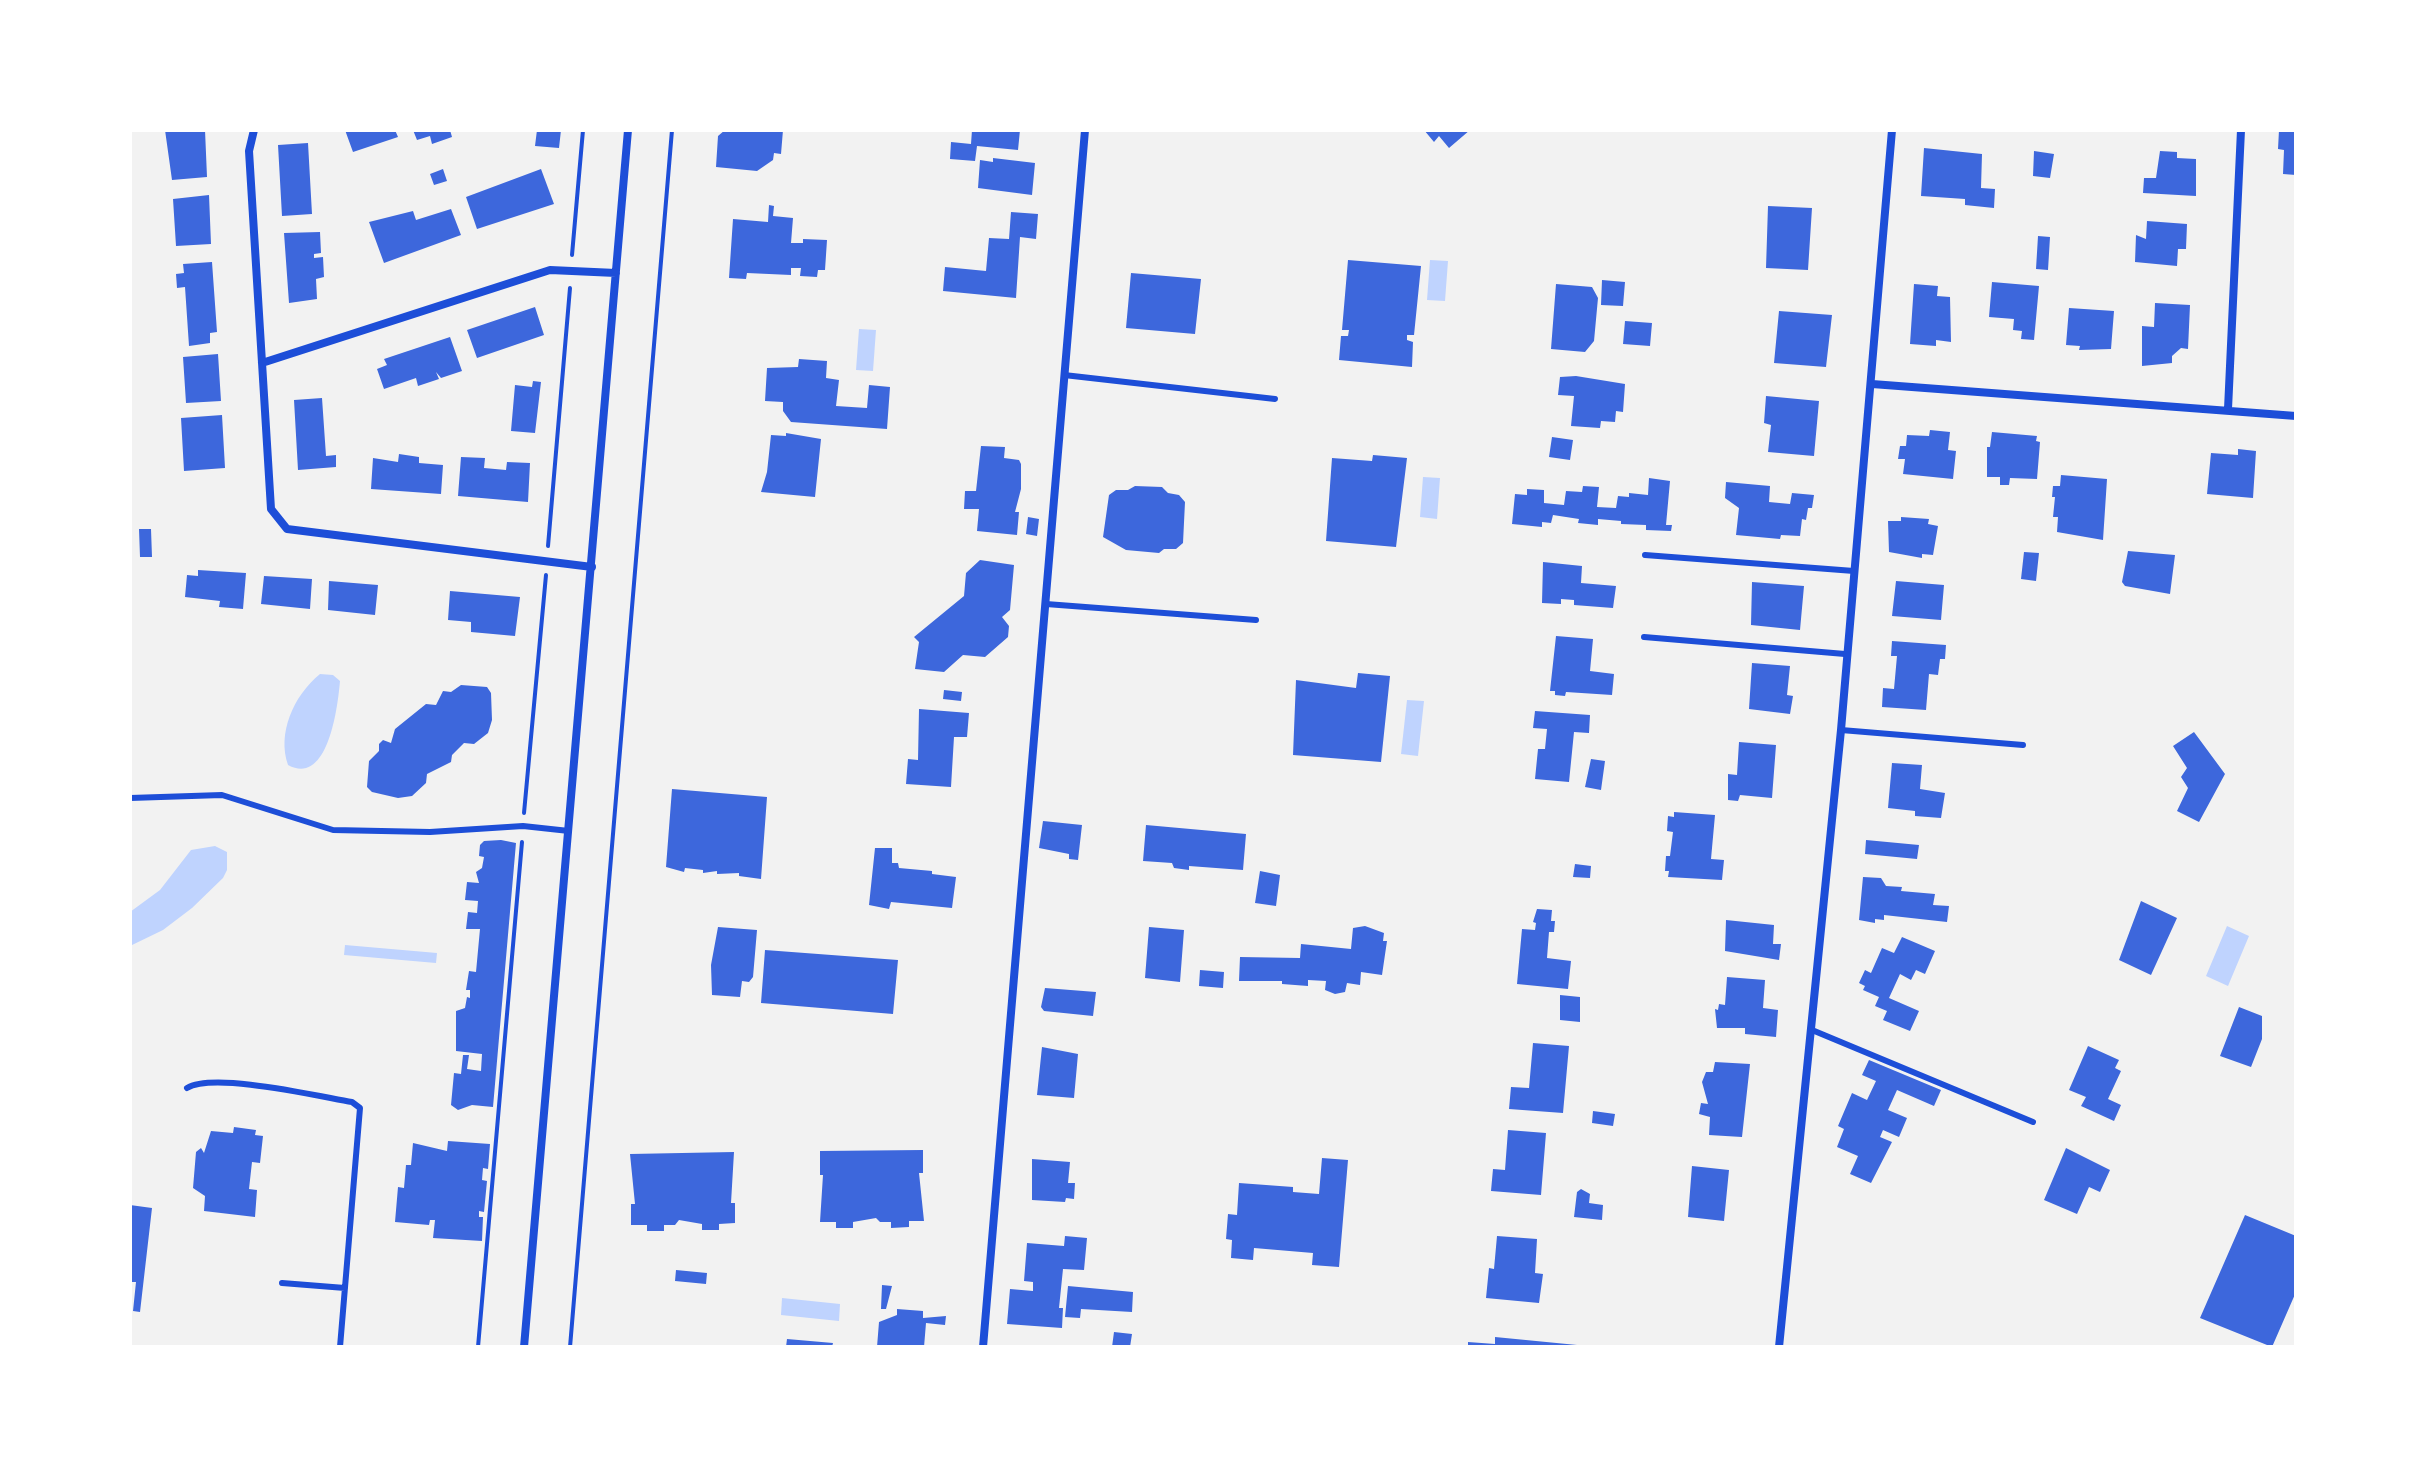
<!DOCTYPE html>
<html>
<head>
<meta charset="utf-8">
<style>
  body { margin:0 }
  #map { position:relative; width:2426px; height:1477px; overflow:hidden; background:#f2f2f2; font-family:Karla,sans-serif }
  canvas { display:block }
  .frame { position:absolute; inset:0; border:132px solid #fff; pointer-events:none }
</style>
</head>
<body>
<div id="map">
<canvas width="2426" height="1477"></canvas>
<div class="frame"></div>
</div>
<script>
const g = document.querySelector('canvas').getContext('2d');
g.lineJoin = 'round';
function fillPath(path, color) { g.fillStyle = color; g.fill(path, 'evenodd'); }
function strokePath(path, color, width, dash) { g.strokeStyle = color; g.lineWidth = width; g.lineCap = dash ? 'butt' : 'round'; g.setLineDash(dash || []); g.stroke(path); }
const water = new Path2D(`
  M1430 260 1448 261 1445 301 1427 300Z
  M859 329 876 330 873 371 856 370Z
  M1423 477 1440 478 1437 519 1420 517Z
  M320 674 333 675 340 681C338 704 329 787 288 765 277 734 293 696 320 674Z
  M1407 700 1424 701 1418 756 1401 754Z
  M215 846 227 852V870L223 878 192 908 163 930 130 946V912L160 890 191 850Z
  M2227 926 2249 936 2228 986 2206 976Z
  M345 945 437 953 436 963 344 955Z
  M782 1298 840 1304 839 1321 781 1315Z`);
const building = new Path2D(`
  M165 130H205L207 177 172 180Z
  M345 130H395L398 137 353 152Z
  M413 130H450L452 137 432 144 430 136 417 140Z
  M537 130H561L559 148 535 146Z
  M725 130H783L781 154 774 153 773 160 757 171 716 167 718 136Z
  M972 130H1020L1018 150 977 146 975 161 950 159 951 142 971 144Z
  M1424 130H1470L1449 148 1439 136 1434 142Z
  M2279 130H2296V175L2283 174 2284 150 2278 149Z
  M308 143 312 214 282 216 278 145Z
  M1924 148 1982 154 1981 188 1995 189 1994 208 1965 205V199L1921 196Z
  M2034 151 2054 154 2050 178 2033 176Z
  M2160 151 2177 152V158L2196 159V196L2143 193 2144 178H2156Z
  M993 158 1035 163 1032 195 978 188 980 160 993 162Z
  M443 169 447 181 434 185 430 174Z
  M541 169 554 204 477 229 466 197Z
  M209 195 211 244 176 246 173 199Z
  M769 205 774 206 773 216 793 218 791 243H803V239L827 240 825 270H818L817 277 800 276 801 268H791V275L747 273 746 279 729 278 733 219 768 222Z
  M1768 206 1812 208 1808 270 1766 268Z
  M451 209 461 235 384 263 369 222 413 211 416 220Z
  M1011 212 1038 214 1036 239 1020 237 1016 298 943 291 945 267 986 271 989 238 1009 239Z
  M2147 221 2187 224 2186 249H2178L2177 266 2135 262 2136 235 2146 239Z
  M320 232 321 253 314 254V258L323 257 324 277 316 279 317 299 289 303 284 233Z
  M2038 236 2050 237 2048 270 2036 269Z
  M1348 260 1421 266 1414 335H1407V340L1413 342 1412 367 1339 360 1341 336H1348L1349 330H1342Z
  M212 262 217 332 210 333V343L189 346 185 287 177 288 176 274 184 273 183 264Z
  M1131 273 1201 279 1195 334 1126 328Z
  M1602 280 1625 282 1623 306 1601 305Z
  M1992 282 2039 286 2034 340 2021 339 2022 331 2013 330 2014 319 1989 317Z
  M1556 284 1592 287 1598 298 1594 341 1585 352 1551 349Z
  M1914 284 1938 286 1937 296 1950 297 1951 342 1936 340V346L1910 344Z
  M2155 303 2190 305 2188 349 2181 348 2172 356V363L2142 366V326L2154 327Z
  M535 307 544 335 477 358 467 330Z
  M2069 308 2114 311 2111 349 2079 350 2080 346 2066 345Z
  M1779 311 1832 315 1826 367 1774 363Z
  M1625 321 1652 323 1650 346 1623 344Z
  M450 337 462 371 441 378 436 372 439 379 418 386 416 378 384 389 377 369 387 365 384 359Z
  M218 354 221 401 186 403 183 357Z
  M799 359 827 361 826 378 839 380 836 406 867 408 869 385 890 387 887 429 791 422 783 411V402L765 401 767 368 798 367Z
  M1576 376 1625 384 1623 412 1616 411 1615 422 1601 421 1600 428 1571 426 1574 396 1558 395 1560 377Z
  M533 381 541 382 535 433 511 431 515 385 532 387Z
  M1766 396 1819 401 1814 456 1768 452 1771 425 1764 423Z
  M322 398 326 456 336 455V467L298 470 294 400Z
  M222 415 225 468 184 471 181 418Z
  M1930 430 1950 432 1948 450 1956 451 1953 479 1903 474 1905 459H1898L1900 446H1906L1907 435 1929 436Z
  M1992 432 2037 436 2036 441 2040 442 2037 479 2010 478 2009 485H2000V477H1987V447H1990Z
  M786 433 821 439 815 497 761 492 767 472 771 435 786 436Z
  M1552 437 1573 440 1570 460 1549 457Z
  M981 446 1005 447 1004 458 1019 460 1021 464V489L1015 512H1019L1017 535 977 531 979 509H964L965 491H976Z
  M2238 449 2256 451 2253 498 2207 494 2211 453 2238 455Z
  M399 454 419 457V463L443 465 441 494 371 489 373 458 398 462Z
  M1373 455 1407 458 1396 547 1326 541 1332 458 1372 461Z
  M461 457 485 458 484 468 506 470 507 462 530 463 528 502 458 496Z
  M2061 475 2107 479 2103 540 2057 532 2058 517H2053L2055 497H2052L2053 486H2060Z
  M1649 478 1670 481 1666 525H1672L1671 531 1646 530V525L1621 524V521L1598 519V525L1578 523 1579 519 1553 515 1551 523 1542 522V527L1512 524 1515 494 1527 495V489L1544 490V503L1564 505 1566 491 1582 492 1583 486 1599 487 1597 507 1616 508 1618 496 1629 497V493L1648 495Z
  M1726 482 1770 486 1769 502 1790 504 1792 493 1814 495 1812 508H1808L1806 520 1802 519 1800 536 1781 535 1780 539 1736 535 1739 508 1725 498Z
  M1135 486 1162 487 1168 493 1179 495 1185 502 1183 543 1176 549H1164L1159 553 1126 550 1103 537 1109 495 1116 490H1128Z
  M1028 517 1039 519 1037 536 1026 534Z
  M1901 517 1929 519 1928 524 1938 526 1933 555 1922 554V558L1889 552 1888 521H1901Z
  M139 529H151L152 557H140Z
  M2128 551 2175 555 2170 594 2125 586 2122 582Z
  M2024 552 2039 553 2036 581 2021 579Z
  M980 560 1014 565 1010 610 1002 617 1009 626 1008 637 985 657 963 655 944 672 915 669 919 642 914 637 964 596 966 573Z
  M1543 562 1582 566 1581 583 1616 586 1613 608 1574 605V600L1561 599V604L1542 603Z
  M198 570 246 573 243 609 219 607 220 601 185 597 187 575 198 576Z
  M264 576 312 579 310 609 261 604Z
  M329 581 378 585 375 615 328 610Z
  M1896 581 1944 585 1941 620 1892 616Z
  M1752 582 1804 586 1800 630 1751 625Z
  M450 591 520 597 515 636 471 632V622L448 620Z
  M1556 636 1593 639 1590 671 1614 674 1612 695 1566 692 1565 696 1555 695V691H1550Z
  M1892 641 1946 645 1945 659H1940L1938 675 1929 674 1926 710 1882 707 1883 688 1894 689 1897 656H1891Z
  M1752 663 1790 666 1787 695 1793 696 1790 714 1749 709Z
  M1358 673 1390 676 1381 762 1293 755 1296 680 1356 688Z
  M461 685 487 687 491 693 492 720 488 733 474 744 464 743 452 755 451 762 427 774 426 783 412 796 398 798 372 792 367 787 369 761 379 751V744L383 740 391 743 395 729 426 704 436 705 443 691 451 692Z
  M944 690 962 692 961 701 943 699Z
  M919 709 969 713 967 737H954L951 787 906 784 908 759 918 760Z
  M1535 711 1590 715 1589 733 1574 732 1569 782 1535 779 1538 749H1545L1547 729 1533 728Z
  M2194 732 2225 774 2199 822 2177 811 2188 788 2181 777 2187 768 2173 746Z
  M1739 742 1776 745 1772 798 1740 795 1738 801 1728 800V774L1737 775Z
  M1591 759 1605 761 1601 790 1585 787Z
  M1892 763 1922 765 1920 789 1945 793 1941 818 1915 816V811L1888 808Z
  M672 789 767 797 761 879 739 876V873L717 874V871L703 873V870L685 868 684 872 666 867Z
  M1674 812 1715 815 1711 859 1724 860 1722 880 1668 877 1669 871H1665L1666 856H1670L1673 832 1667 831 1668 816 1674 817Z
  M1043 821 1082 825 1078 860 1069 859V854L1039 848Z
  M1146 825 1246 834 1243 870 1189 866V870L1174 868 1172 863 1143 861Z
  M501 840 516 843 493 1107 472 1105 458 1110 451 1105 454 1073 461 1074 463 1055H469L467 1069 481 1071 482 1054 456 1051V1011L465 1008 467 997 470 998V990H466L469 971 476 972 480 929H466L468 912 477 913 478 901 465 900 467 882 479 883 476 872 482 868 484 857 479 856 480 845 484 841Z
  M1866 840 1919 845 1917 859 1865 854Z
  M875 848H892V863H898L899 868 932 871V874L956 877 952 908 891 902 889 909 869 905Z
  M1575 864 1591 866 1590 878 1573 877Z
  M1260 871 1280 875 1276 906 1255 903Z
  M1863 877 1881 878 1886 886 1902 887 1901 891 1935 894 1933 905 1949 906 1947 922 1884 915V920L1875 919V923L1859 920Z
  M2141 901 2177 918 2151 975 2119 960Z
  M1537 909 1552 910 1551 921H1555L1554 932H1549L1547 958 1571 961 1568 989 1517 984 1522 929 1535 930 1536 923 1533 922Z
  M1726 920 1774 925 1773 944H1781L1779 960 1725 951Z
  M1365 926 1384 933 1383 941H1387L1382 975 1361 972 1360 985 1347 983 1345 992 1335 994 1325 990 1326 981 1308 980V986L1282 984V981H1239L1240 957 1300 958 1301 944 1351 949 1353 928Z
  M718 927 757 930 753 977 749 982 742 981 740 997 712 995 711 965Z
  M1149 927 1184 930 1180 982 1145 978Z
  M1902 937 1935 951 1925 974 1916 970 1911 980 1900 974 1889 998 1919 1011 1910 1031 1883 1020 1887 1011 1875 1006 1879 997 1863 990 1865 986 1859 983 1865 970 1871 973 1882 948 1894 953Z
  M765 950 898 960 893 1014 761 1003Z
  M1200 970 1224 972 1223 988 1199 986Z
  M1727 977 1765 980 1763 1008 1778 1010 1776 1037 1745 1034V1028H1717L1715 1009 1718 1010 1719 1004 1725 1005Z
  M1045 988 1096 992 1093 1016 1044 1011 1041 1007Z
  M1560 995 1580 997V1022L1560 1020Z
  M2239 1007 2262 1016V1039L2251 1067 2220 1056Z
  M1533 1043 1569 1046 1563 1113 1509 1109 1511 1087 1529 1088Z
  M2088 1046 2119 1060 2115 1068 2121 1071 2108 1099 2121 1105 2114 1121 2081 1106 2086 1097 2069 1090Z
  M1042 1047 1078 1054 1074 1098 1037 1095Z
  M1869 1060 1941 1090 1934 1106 1897 1090 1888 1110 1907 1118 1899 1137 1883 1130 1880 1137 1892 1142 1871 1183 1850 1174 1858 1156 1837 1147 1844 1129 1838 1126 1852 1093 1867 1100 1876 1081 1862 1075Z
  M1715 1062 1750 1064 1742 1137 1709 1135 1710 1117 1699 1114 1701 1103 1708 1104 1702 1082 1706 1072H1713Z
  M1593 1111 1615 1114 1613 1126 1592 1123Z
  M234 1127 256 1130 255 1135 263 1136 260 1163 252 1162 249 1189 257 1190 255 1217 204 1211 205 1196 193 1188 196 1152 201 1148 204 1153 211 1131 233 1133Z
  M1508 1130 1546 1133 1541 1195 1491 1191 1493 1169 1505 1170Z
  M448 1141 490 1144 488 1169 483 1168 482 1180 487 1181 484 1212 479 1211V1217H483L482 1241 433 1238 435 1220H430L429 1225 395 1222 398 1187 404 1188 406 1165H411L413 1143 447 1151Z
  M2066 1148 2110 1170 2100 1192 2089 1187 2077 1214 2044 1200Z
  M923 1150V1173H919L924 1221H909V1227L891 1228V1222H880L876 1218 853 1222V1228H836V1222H820L823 1175H820V1151Z
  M734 1152 731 1203H735V1223L719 1224V1230H702V1224L679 1220 675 1225H664V1231H647V1225H631V1204H635L630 1154Z
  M1322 1158 1348 1160 1339 1267 1312 1265 1313 1253 1254 1248 1253 1260 1231 1258 1232 1240 1226 1239 1228 1214 1237 1215 1239 1183 1293 1187V1192L1319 1194Z
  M1032 1159 1070 1162 1068 1183H1075L1074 1199 1066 1198 1065 1202 1032 1200Z
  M1692 1166 1729 1170 1724 1221 1688 1217Z
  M1581 1189 1590 1194 1589 1203 1603 1205 1602 1220 1574 1217 1577 1192Z
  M130 1205 152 1208 140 1312 133 1311 136 1282H130Z
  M2245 1215 2296 1236V1292L2272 1347 2200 1318Z
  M1065 1236 1087 1238 1084 1270 1063 1269 1059 1308H1063L1062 1328 1007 1324 1010 1289 1033 1291V1282L1024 1281 1027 1243 1064 1246Z
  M1497 1236 1537 1239 1535 1273 1543 1274 1539 1303 1486 1298 1489 1268 1494 1269Z
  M676 1270 707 1273 706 1284 675 1281Z
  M882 1285 892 1286 886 1309H881Z
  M1068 1286 1133 1292 1132 1312 1081 1309 1080 1318 1065 1317Z
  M897 1309 923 1311V1318L946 1316 945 1325 926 1323 924 1347H877L879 1322 897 1315Z
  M1114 1332 1132 1334 1130 1347H1112Z
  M1495 1337 1577 1345 1576 1347H1468V1342L1495 1344Z
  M787 1339 833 1343 832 1347H786Z`);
const path = new Path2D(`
  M572 255 583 130
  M548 546 570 288
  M524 813 546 575
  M478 1347 522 842
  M570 1347 672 130`);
const service = new Path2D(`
  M1064 375 1275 399
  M1645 555 1854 571
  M1046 604 1256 620
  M1644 637 1845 654
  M1841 730 2023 745
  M130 798 222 795 333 830 430 832 523 826 569 831
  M1812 1030 2033 1122
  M187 1088C214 1072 317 1096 352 1102L360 1108 340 1347
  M282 1283 345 1288`);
const minor = new Path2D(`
  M254 130 249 151 271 509 287 529 592 567
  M262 363 550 270 616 273
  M1872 384 2296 416
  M2228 409 2241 130
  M524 1347 628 130
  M983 1347 1085 130
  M1779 1347 1841 730 1892 130`);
fillPath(water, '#bfd3fe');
fillPath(building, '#3d67dc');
strokePath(path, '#1d4ed8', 4);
strokePath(service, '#1d4ed8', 6);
strokePath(minor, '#1d4ed8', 8);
</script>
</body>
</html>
